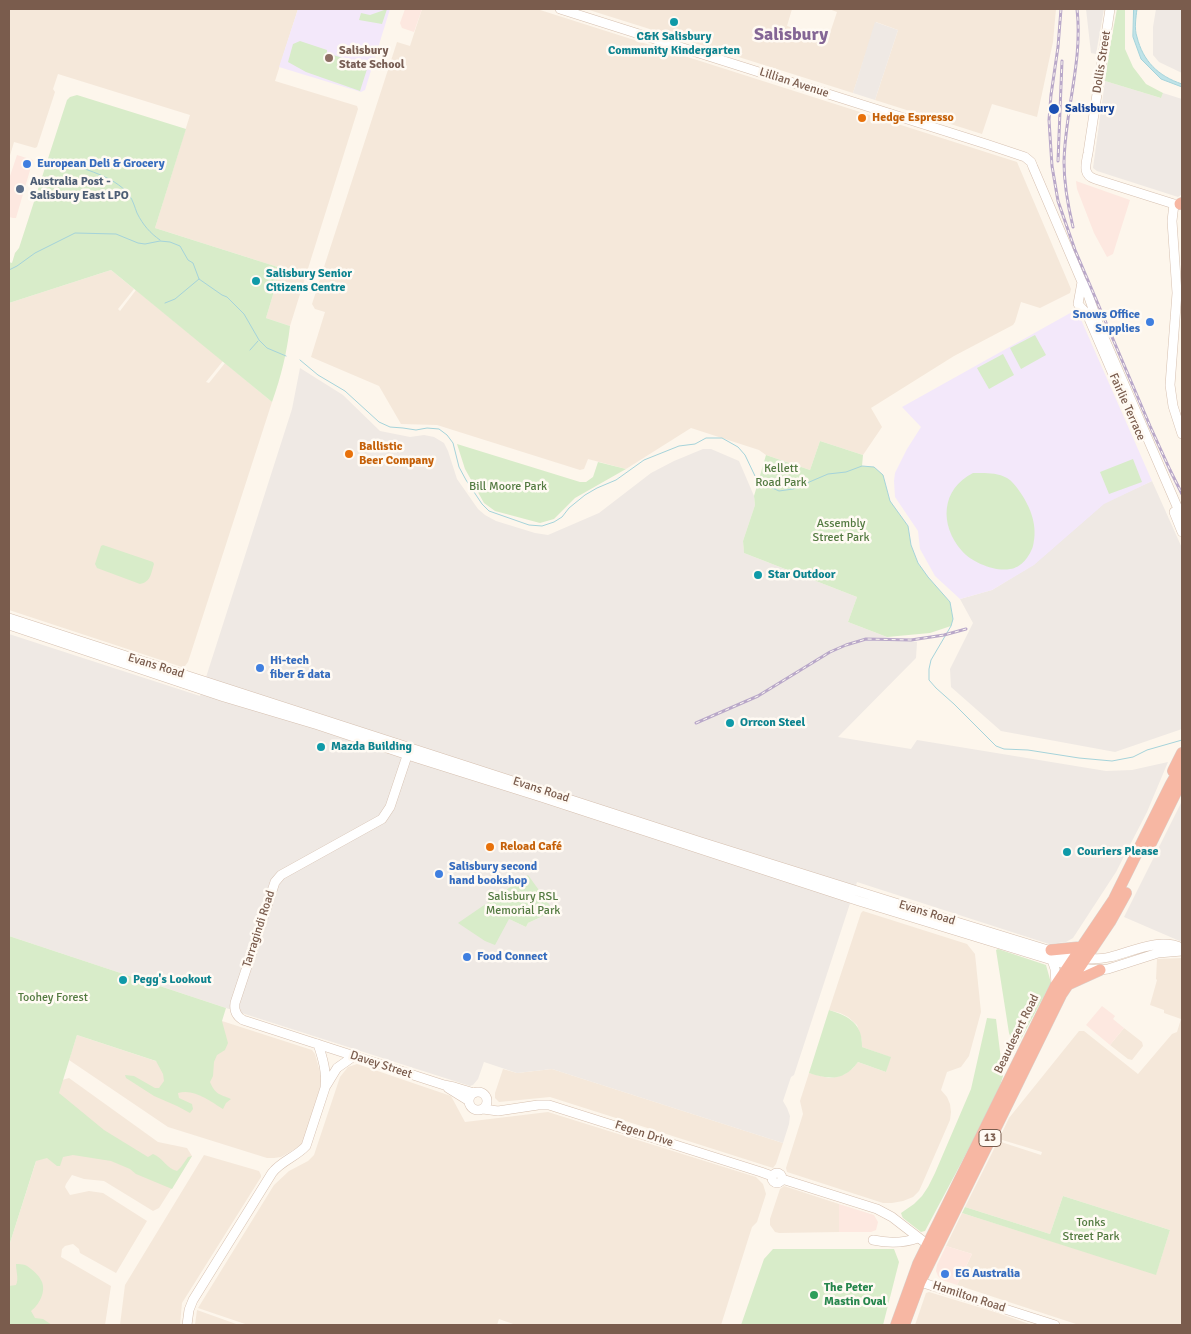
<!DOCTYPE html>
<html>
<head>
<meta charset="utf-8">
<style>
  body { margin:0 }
  #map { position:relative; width:1191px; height:1334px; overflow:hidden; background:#fdf6ec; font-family:Signika,sans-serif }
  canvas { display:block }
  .frame { position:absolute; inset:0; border:10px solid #7a5c4d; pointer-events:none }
</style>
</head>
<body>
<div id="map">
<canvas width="1191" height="1334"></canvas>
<div class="frame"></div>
</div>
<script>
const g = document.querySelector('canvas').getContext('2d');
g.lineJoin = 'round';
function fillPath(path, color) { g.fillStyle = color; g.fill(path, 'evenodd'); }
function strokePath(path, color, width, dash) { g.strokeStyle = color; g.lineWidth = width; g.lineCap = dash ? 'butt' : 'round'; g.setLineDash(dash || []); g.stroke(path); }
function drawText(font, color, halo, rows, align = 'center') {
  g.font = font + ' Signika,sans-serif'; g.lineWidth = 5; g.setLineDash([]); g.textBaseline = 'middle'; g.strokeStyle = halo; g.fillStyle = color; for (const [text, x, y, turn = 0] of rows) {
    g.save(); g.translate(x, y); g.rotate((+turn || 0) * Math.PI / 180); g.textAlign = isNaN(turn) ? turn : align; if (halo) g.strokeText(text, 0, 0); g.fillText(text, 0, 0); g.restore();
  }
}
const residential = new Path2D(`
  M9 9H298L275 81 357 106 358 109 290 326 266 318 281 268 155 228 190 115 58 74 53 89 55 92 37 147 35 148 14 142 9 159Z
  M422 9H537L1017 162 1071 289 1070 293 1040 308 1021 302 1015 322 1013 325 954 356 871 408 882 427 863 455 820 441 810 470 766 455 759 450 691 428 626 469 588 459 584 469 580 470 437 425 401 424 379 386 311 357 325 312 315 309 312 304 397 42 410 46Z
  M586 9H792L787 26 828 39 837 12 829 9H1056L1053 42 1037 117 992 104 982 134 875 100 898 30 876 22 853 93Z
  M111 270 134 289 118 309 120 311 136 290 223 361 206 382 209 383 225 363 272 402 188 662 185 666 182 667 9 610V303Z
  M863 911 967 944 975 954 981 1012 969 1056 961 1067 947 1072 941 1090 947 1097 950 1104 951 1112 950 1120 923 1182 919 1191 913 1197 903 1201 892 1203H883L787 1172 786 1168 803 1114 800 1101 809 1073 829 1078 837 1077 845 1074 853 1068 858 1062 886 1072 890 1057 862 1047V1040L857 1025 848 1017 840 1013 829 1010 861 913Z
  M1182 958V1325H1079L957 1285 972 1254 946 1246 962 1213 1156 1274 1170 1230 1063 1196 1050 1234 965 1207 998 1141 1041 1155 1042 1152 999 1139 1009 1118 1079 1031H1084L1138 1074 1172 1034 1177 1032 1181 1019 1164 1013V1010L1150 1005 1157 980 1156 979 1157 959Z
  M222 1021 312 1050 315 1054 321 1076 322 1083 302 1145 281 1157 274 1158H267L168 1127 69 1060 77 1035 204 1077Z
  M1124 1028 1142 1042 1143 1046 1132 1060 1128 1059 1110 1045Z
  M357 1064 451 1096 465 1122 548 1112 756 1177 763 1184 766 1194 757 1222 752 1227 721 1325H516L499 1319 497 1325H248L198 1308 274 1185 289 1171 308 1161 314 1155 340 1077 348 1067Z
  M503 1069 517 1073 552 1069 783 1143 776 1164 773 1168 550 1097 499 1102 495 1098V1093Z
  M69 1078 158 1142 187 1148 192 1156 159 1208 153 1211 104 1181 84 1179 72 1175 66 1184 65 1187 70 1195 89 1191 103 1193 147 1221 116 1273 80 1253 79 1249 73 1244 65 1246 62 1249 61 1257 111 1286 105 1325H9V1246L62 1080Z
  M204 1155 259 1171 261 1175V1177L182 1303 180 1325H120L125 1285Z
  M784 1186 839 1204V1232L779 1233 775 1232 770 1225V1219L780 1189Z
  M929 1292 998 1313 1032 1325H915L926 1293Z
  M197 1310 239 1325H195Z`);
const commercial = new Path2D(`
  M405 9H422L414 32 402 28 400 23Z
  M17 155 33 160 16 218H13L9 217V179Z
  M1076 181 1130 200 1113 254 1107 257 1094 233 1077 189Z
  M1102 1006 1115 1016 1113 1019 1124 1028 1110 1045 1086 1025Z
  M839 1204 874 1215 878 1222 876 1230 871 1232H839Z
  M946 1246 972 1254 957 1285 942 1280 938 1276 936 1271 937 1265Z`);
const industrial = new Path2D(`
  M1086 9H1104L1096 54 1091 53Z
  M1156 9H1182V73L1159 62 1153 55V27Z
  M875 22 898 30 875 100 853 93Z
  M1105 81 1161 98 1163 93 1182 99V191L1181 195 1178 197 1097 171 1093 168Z
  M300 368 343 395 380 431 410 437 424 435 434 437 444 443 448 451 457 479 478 509 485 515 496 521 535 533 548 535 599 513 651 473 674 461 703 449H711L739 461 754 496 755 505 743 541 744 553 857 597 848 622 887 637 917 642 916 658 838 737 911 749 917 740 1106 771 1132 770 1168 762 1147 812 1116 872 1073 938 1066 942 1049 944 857 882 794 1075 791 1077 783 1101 787 1108 790 1116 789 1124 783 1143 552 1069 517 1073 484 1062 478 1079 473 1085 470 1086 226 1008 9 936V634L200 696 292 409ZM554 911 528 923 526 927 509 919Z
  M1152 481 1182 548V729L1115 752 1001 731 951 687 950 669 973 623 960 599 992 590 1033 565 1104 503Z
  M1182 801V942L1124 917Z`);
const education = new Path2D(`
  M298 9H390L365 90 361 92 279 67Z
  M1072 312 1079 315 1152 481 1104 504 1034 565 992 590 960 599 935 576 920 549 918 531 895 497 894 481 895 473 907 449 921 427 902 407Z`);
const green = new Path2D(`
  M387 9 382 24 359 20 361 13 370 15Z
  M1117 9H1125V49L1133 67 1146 84 1163 93 1161 98 1105 81 1109 52Z
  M300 41 327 50V53L368 66 360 91 306 72 288 62 293 44Z
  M77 95 186 129 155 228 281 268 266 318 290 326C287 352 281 377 272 402L111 270 9 303V262L12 263 15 253 19 248 67 100 70 97Z
  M1035 335 1046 355 1021 369 1010 348Z
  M1003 354 1014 375 989 389 977 368Z
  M820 441 863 455 862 466 874 467 883 475 890 501 908 526 911 545 918 563 928 577 950 602 953 619 951 626 930 633 887 637 848 622 857 597 744 553 743 541 755 505 754 496 766 455 810 470Z
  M457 444 580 482H586L593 477 598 462 626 469 575 498 554 519 540 523 495 511 484 503 465 469Z
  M1133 459 1142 482 1109 494 1100 472Z
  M973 473C984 473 996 472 1007 478 1012 481 1016 486 1020 492 1031 508 1038 526 1033 546 1030 556 1021 568 1010 569 995 572 971 562 962 551 939 525 941 489 973 473Z
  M103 545 153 562 154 564C151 573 151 582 140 584L97 568 95 564 101 546Z
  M528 875 554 911 528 923 526 927 509 919 495 945 485 941 458 923Z
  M9 936 226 1008 222 1021 228 1043 225 1050 217 1055 214 1062 213 1076 210 1082C215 1094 219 1094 231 1099L226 1103 223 1109C210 1101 194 1088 178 1093L179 1098 192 1104 193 1109 190 1113 177 1106 154 1096 126 1078 125 1075 134 1076 155 1088H159L164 1081 163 1074 156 1061 77 1035 59 1093 104 1130 148 1157 153 1154C163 1158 167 1169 177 1171L181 1167 188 1157 192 1156 172 1189 136 1174 130 1169 111 1161 73 1155 63 1157 60 1166H57L47 1158 36 1161 9 1246Z
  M998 949 1046 965 1051 983 1013 1054 1011 1038 1009 1033 996 950Z
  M829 1010C850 1016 863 1025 862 1047L891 1057 886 1072 858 1062C844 1081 830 1080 809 1073Z
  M987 1018 996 1019 1003 1076 999 1089 992 1105 925 1231 921 1232 903 1218 902 1216 901 1213 914 1204 922 1196 928 1187 935 1173 971 1089Z
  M1063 1196 1170 1230 1156 1275 962 1213 965 1207 1050 1234Z
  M773 1249H894L899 1262 883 1325H741L764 1259Z
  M16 1264C19 1264 22 1264 25 1265 30 1267 40 1276 42 1282 46 1292 39 1305 31 1311L35 1318 43 1319 52 1325H9V1286L16 1285C19 1279 16 1271 16 1264Z`);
const water = new Path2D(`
  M1134 9H1137C1136 17 1134 29 1137 37 1143 61 1158 76 1182 84V87L1161 79 1141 59 1133 37Z`);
const stream = new Path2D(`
  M52 159C74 166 115 175 129 195 133 200 135 208 137 213 143 225 150 233 160 240
  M9 270 17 266 35 253 75 233 116 234 138 243 145 244 160 241 170 242 180 246 188 260 193 263 199 279 222 295 227 297 244 314 259 340 267 348 286 356
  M165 303 175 299 199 279
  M250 350 258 341
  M300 360 318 375 345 391 379 422 390 427 403 428 416 430 427 428 439 429 447 435 453 443 459 467 466 480 482 504 489 511 529 525 542 526 554 522 562 517 569 508 585 495 597 488 616 480 644 460 679 446 695 444 706 438H722L738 447 745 455 755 476 766 485 779 491 793 489 828 474 846 472 862 466 874 467 883 475 890 501 908 526 911 545 918 563 928 577 950 602 953 619 951 626 931 660 929 669V680L936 688 954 704 996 746 1004 749 1028 750 1079 758 1112 761 1133 757 1147 750 1182 740`);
const secondary = new Path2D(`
  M560 9 986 144 1025 157 1031 162 1033 167 1082 282 1085 286 1099 326 1182 518
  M1110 9 1088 153C1086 164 1082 175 1095 179L1174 204H1182
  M1174 204 1172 221 1177 293 1170 385 1173 406 1182 434
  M1082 282 1078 304 1087 314 1115 379
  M1174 512 1182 532
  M9 618 701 842 937 916 1074 958C1086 959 1098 960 1110 957 1132 952 1159 937 1182 948
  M9 625 224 697 318 725 417 758 541 797 859 901 1078 968 1100 970 1108 969 1158 953 1182 951
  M409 750 390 807 382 819 281 875 275 882 235 1003C234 1010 236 1016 243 1020L444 1085 454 1087 474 1093
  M1052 960 1055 969 1056 985
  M326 1086 337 1068 354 1056
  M448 1088 469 1101
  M469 1101a9 9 0 1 1 18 0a9 9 0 1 1-18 0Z
  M483 1109 498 1111 538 1105H549L761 1172 772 1176
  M772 1178a5 5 0 1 1 10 0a5 5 0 1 1-10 0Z
  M782 1179 877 1209 892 1217 923 1241 933 1246
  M873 1240C887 1243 904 1243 918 1238
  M914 1280 1055 1325
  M187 1325 189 1310 193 1300 272 1173C281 1161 296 1157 306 1146L325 1088C327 1073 323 1059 318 1044`);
const highway = new Path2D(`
  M1180 204 1182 203
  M1173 771 1182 753
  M1151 843 1182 780
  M1051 950 1082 947
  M1067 985 1100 970
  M896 1325 918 1264 1056 985 1114 899 1171 784 1182 765
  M904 1325 920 1282 1061 995 1110 922 1126 893`);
const rail = new Path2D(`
  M1061 9 1058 47 1051 95 1049 120 1052 166 1058 201 1075 250 1150 426 1170 470 1182 494
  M1058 161 1062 61
  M1073 227C1068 206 1064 184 1064 162 1065 110 1083 61 1077 9
  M696 723 758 696 830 652 846 645 866 639 911 640 944 635 966 629`);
const markers = [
  [674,22,5,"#0f9aa8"],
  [329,58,5,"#8d6e63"],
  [1054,109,6,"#1a4fb4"],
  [862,118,5,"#e8710a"],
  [27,164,5,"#3f7fe0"],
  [20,189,5,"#5c6f8a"],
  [256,281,5,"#0f9aa8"],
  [1150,322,5,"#3f7fe0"],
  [349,454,5,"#e8710a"],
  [758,575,5,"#0f9aa8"],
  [260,668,5,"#3f7fe0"],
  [730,723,5,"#0f9aa8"],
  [321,747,5,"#0f9aa8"],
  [490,847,5,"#e8710a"],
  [1067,852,5,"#0f9aa8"],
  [439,874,5,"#3f7fe0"],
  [467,957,5,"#3f7fe0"],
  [123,980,5,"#0f9aa8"],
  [945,1274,5,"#3f7fe0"],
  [814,1295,5,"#2e9e5b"]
];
const shields = [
  [990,1138,22]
];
const shieldNames = [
  ["13",990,1138]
];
const cultureNames = [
  ["C&K Salisbury",674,37,"center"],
  ["Community Kindergarten",674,51,"center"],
  ["Salisbury Senior",266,274],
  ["Citizens Centre",266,288],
  ["Star Outdoor",768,575],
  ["Orrcon Steel",740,723],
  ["Mazda Building",331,747],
  ["Couriers Please",1077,852],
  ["Pegg's Lookout",133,980]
];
const educationNames = [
  ["Salisbury",339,51],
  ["State School",339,65]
];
const streetNames = [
  ["Dollis Street",1102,62,-81],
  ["Lillian Avenue",794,83,18],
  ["Fairlie Terrace",1127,407,66],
  ["Evans Road",156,666,17],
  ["Evans Road",541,790,18],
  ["Evans Road",927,913,17],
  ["Tarragindi Road",259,929,-72],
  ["Beaudesert Road",1017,1034,-64],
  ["Davey Street",381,1065,18],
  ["Fegen Drive",644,1134,18],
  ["Hamilton Road",969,1297,18]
];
const transitNames = [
  ["Salisbury",1065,109]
];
const foodNames = [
  ["Hedge Espresso",872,118],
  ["Ballistic",359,447],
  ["Beer Company",359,461],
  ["Reload Café",500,847]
];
const shopNames = [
  ["European Deli & Grocery",37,164],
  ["Snows Office",1140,315,"right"],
  ["Supplies",1140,329,"right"],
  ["Hi-tech",270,661],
  ["fiber & data",270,675],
  ["Salisbury second",449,867],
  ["hand bookshop",449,881],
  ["Food Connect",477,957],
  ["EG Australia",955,1274]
];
const serviceNames = [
  ["Australia Post -",30,182],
  ["Salisbury East LPO",30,196]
];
const parkNames = [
  ["Kellett",781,469],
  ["Road Park",781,483],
  ["Bill Moore Park",508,487],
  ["Assembly",841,524],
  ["Street Park",841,538],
  ["Salisbury RSL",523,897],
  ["Memorial Park",523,911],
  ["Toohey Forest",53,998],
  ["Tonks",1091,1223],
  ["Street Park",1091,1237]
];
const leisureNames = [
  ["The Peter",824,1288],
  ["Mastin Oval",824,1302]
];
const districtNames = [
  ["Salisbury",791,35]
];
fillPath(residential, '#f5e8da');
fillPath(commercial, '#fde8e0');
fillPath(industrial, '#efe9e4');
fillPath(education, '#f3e8fa');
fillPath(green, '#d8ecc9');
fillPath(water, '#bfe3e8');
strokePath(water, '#a5d3da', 1);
strokePath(stream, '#a5d3da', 1);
strokePath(secondary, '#d6c0b0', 10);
strokePath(highway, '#dad1cd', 12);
strokePath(secondary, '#fff', 9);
strokePath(highway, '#f7b7a3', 11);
strokePath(rail, '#b9a8c9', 3);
strokePath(rail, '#fffaf3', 1, [4]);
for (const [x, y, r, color] of markers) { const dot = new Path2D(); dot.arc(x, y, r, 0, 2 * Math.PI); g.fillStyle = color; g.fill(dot); strokePath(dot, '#fffaf3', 2); }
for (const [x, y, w] of shields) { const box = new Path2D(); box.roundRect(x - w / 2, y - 8.5, w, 17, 4); g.fillStyle = '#fffaf3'; g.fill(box); strokePath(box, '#7a5c4d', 1); }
drawText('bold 11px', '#7a5c4d', null, shieldNames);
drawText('bold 12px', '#0d838f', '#fffaf3', cultureNames, 'left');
drawText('bold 12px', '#785e54', '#fffaf3', educationNames, 'left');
drawText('12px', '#7a5c4d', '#fffaf3', streetNames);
drawText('bold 12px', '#164399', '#fffaf3', transitNames, 'left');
drawText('bold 12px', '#c56008', '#fffaf3', foodNames, 'left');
drawText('bold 12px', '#366cbe', '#fffaf3', shopNames, 'left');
drawText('bold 12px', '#4e5e75', '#fffaf3', serviceNames, 'left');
drawText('12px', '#537a41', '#fffaf3', parkNames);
drawText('bold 12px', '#27864d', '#fffaf3', leisureNames, 'left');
drawText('bold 18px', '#846695', '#fffaf3', districtNames);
</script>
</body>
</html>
